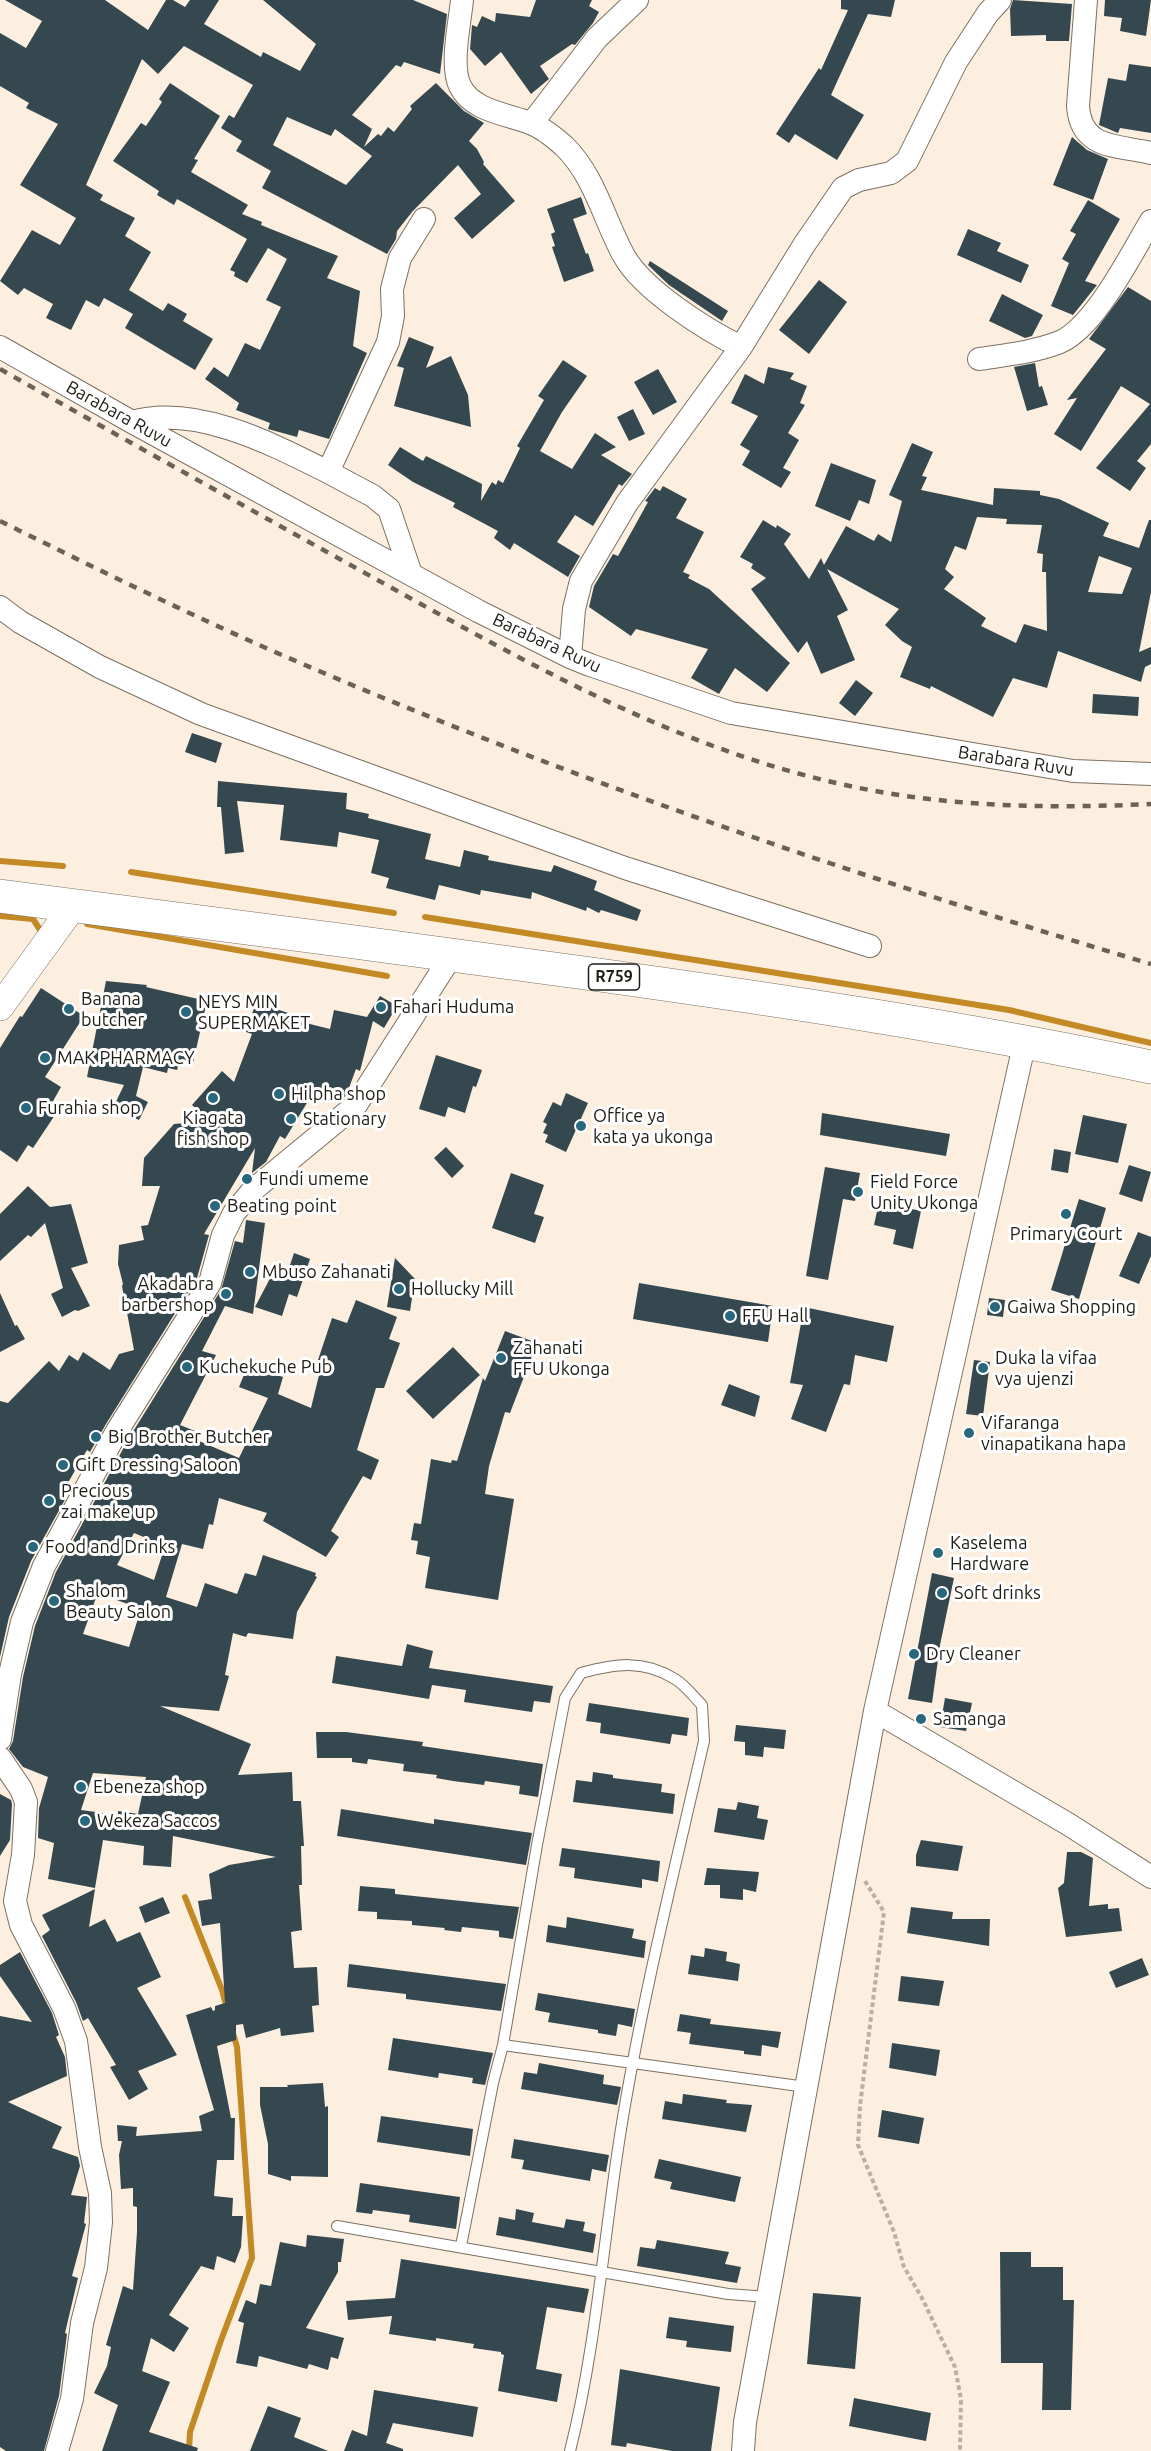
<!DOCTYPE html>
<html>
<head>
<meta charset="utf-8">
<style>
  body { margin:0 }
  canvas { display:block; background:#fcefdf }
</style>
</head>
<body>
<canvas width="1151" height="2451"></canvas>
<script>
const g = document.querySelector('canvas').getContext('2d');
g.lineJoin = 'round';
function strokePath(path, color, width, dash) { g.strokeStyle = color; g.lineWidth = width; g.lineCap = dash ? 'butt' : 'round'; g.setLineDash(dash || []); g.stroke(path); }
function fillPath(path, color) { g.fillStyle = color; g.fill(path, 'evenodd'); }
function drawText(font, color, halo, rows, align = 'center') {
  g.font = font + ' Ubuntu,sans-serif'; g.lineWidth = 6; g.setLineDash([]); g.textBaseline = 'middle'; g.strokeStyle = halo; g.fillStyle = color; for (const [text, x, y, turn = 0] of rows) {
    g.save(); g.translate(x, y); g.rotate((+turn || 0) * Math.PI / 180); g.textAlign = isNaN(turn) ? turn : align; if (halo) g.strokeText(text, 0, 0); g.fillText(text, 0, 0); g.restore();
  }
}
const stream = new Path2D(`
  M0 861 63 866
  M131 872 394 913
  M0 916 33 919 44 936
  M425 917 1009 1010 1151 1043
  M87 924 387 976
  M185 1897 222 1990 226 2005
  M189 2451 190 2432 220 2343 252 2258 237 2047 233 2033`);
const building = new Path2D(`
  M5 0H105L148 30 166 0H173L185 7 190 0H219L204 24 261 57 263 52 300 71 316 44 263 0H413L447 14 440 74 404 62 401 67 396 65 352 115 372 129 364 147 378 134 381 136 388 127 394 132 412 109 410 106 436 83 464 111 484 123 469 141 477 149 484 162 483 164 515 201 472 239 454 218 481 194 458 165 412 212 397 231 396 239 387 254 262 188 271 171 236 151 242 141 221 128 229 115 234 118 253 85 184 46 158 74 142 59 86 185 103 195 100 200 135 218 125 236 151 252 129 290 163 311 168 303 187 314 183 321 213 339 195 370 125 328 133 314 104 298 99 307 86 300 71 330 46 318 53 304 24 288 18 295 0 281 32 230 60 245 76 218 20 185 58 124 26 108 29 103 0 86V33L26 48 42 21ZM287 117 331 136 335 129 372 156 346 185 273 145Z
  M536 0H592L589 6 599 12 593 23 575 45 572 44 540 66 549 79 531 94 501 52 485 66 470 49 472 25 477 27 482 16 495 22 496 13 530 17Z
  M841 0H895L891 17 868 14 831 95 864 115 837 160 795 134 789 143 776 134 819 68 821 70 848 10 841 9Z
  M1013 0 1072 4 1069 41H1046V35L1011 36 1010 9Z
  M1105 0H1151L1146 36 1120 31 1122 18 1104 16Z
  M1129 64 1151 67V133L1120 128 1118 133 1099 125 1108 78 1126 81Z
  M170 83 220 116 194 159 198 160 191 172 248 205 242 214 262 222 261 225 338 256 327 278 360 291 353 346 367 353 329 439 299 430 297 437 268 429 270 423 236 410 239 403 205 379 214 367 228 377 245 343 260 350 281 307 266 300 287 259 268 248 247 283 234 276 235 272 230 270 247 239 177 199 174 205 157 195 159 191 113 161 141 123 146 126 162 102 159 99Z
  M1072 137 1087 150 1108 159 1093 200 1053 185Z
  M581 197 587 214 573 219 586 254 588 253 594 271 564 282 552 247 555 246 551 234 555 232 547 209Z
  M1088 200 1120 219 1085 281 1097 285 1073 315 1051 306 1069 263 1062 259 1076 234 1070 231Z
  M968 229 1001 243 997 251 1029 265 1021 283 957 255Z
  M650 261 728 311 722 321 669 285 648 265Z
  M819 280 847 302 809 354 779 330Z
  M1128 287 1151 301V444L1137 461 1146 468 1130 491 1096 468 1150 404 1121 386 1081 451 1054 434 1077 398 1067 400 1106 349 1089 339Z
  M1002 294 1043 315 1032 336 1025 338 989 321Z
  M409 337 434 347 426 368 451 356 468 395 471 427 394 406 404 368 397 366Z
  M563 360 587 376 562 412 540 451 572 469 595 433 616 447 601 455 632 474 622 486 619 484 593 526 575 515 557 542 580 556 568 577 514 543 510 550 494 538 498 531 453 507 455 503 413 482 388 465 400 447 423 461 426 456 482 484 481 501 492 482 496 485 498 480 503 483 520 448 517 446 544 400 538 396Z
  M1035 363 1039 387 1042 386 1048 405 1027 411 1014 367Z
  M768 367 794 373 790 379 807 386 800 403 805 405 788 433 799 440 783 468 791 472 781 488 742 465 750 451 740 445 758 416 731 403 745 374 764 384Z
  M658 369 677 402 653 415 634 382Z
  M633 409 645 434 629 441 617 417Z
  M912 443 933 452 922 476 927 477 921 490 993 505 994 488 1040 491V495L1059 499 1109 523 1103 536 1139 548 1149 520H1151V592L1139 652 1151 647V664L1145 667 1141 682 1058 651 1047 688 1013 678 993 717 931 686 930 689 900 677 912 647 902 641 885 625 899 609 827 569 848 610 837 616 855 660 821 674 807 641 798 653 751 589 766 578 751 568 753 564 740 557 763 520 776 528 777 525 791 534 784 544 809 579 821 558 824 565 846 526 874 541 878 534 891 542 902 501 889 495ZM977 517 1007 519 1006 524 1042 525 1037 553 1043 554 1042 572H1046L1047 631 1024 624 1016 643 981 626 986 618 944 589 954 577 945 569 955 546 966 550ZM1099 556 1132 568 1122 594 1088 592Z
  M831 463 876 480 869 504 859 500 850 521 815 506Z
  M663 486 687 499 676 518 704 532 683 572 690 575 688 578 709 589 790 663 767 692 735 668 719 694 691 678 708 649 636 629 631 636 589 607 594 586 613 554 618 556 648 502 645 501 655 488 660 491Z
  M856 680 873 693 855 716 839 703Z
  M1093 694 1139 697 1138 716 1092 713Z
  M192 733 222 743 216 763 185 752Z
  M218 781 347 793 346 809 369 814 368 818 431 834 425 859 460 867 464 850 489 856 488 860 551 872 554 865 597 881 594 890 641 910 637 921 601 910 599 913 587 907 586 911 532 892 531 899 481 890 480 895 439 885 435 900 386 888 389 878 371 873 379 840 339 832 337 847 280 840 284 805 237 801 244 852 225 854 221 807H217Z
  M106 981 147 985 146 987 207 1001 193 1063 180 1060 177 1070 168 1068 167 1073 143 1067 136 1096 148 1102 139 1120 113 1108 124 1085 87 1077Z
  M41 988 84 1016 45 1077 61 1087 48 1110 55 1115 33 1148 28 1145 17 1162 0 1150V1048L20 1016 22 1017Z
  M380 996 397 1006 384 1028 373 1021 360 1071 356 1069 346 1096 338 1102 313 1093 285 1139 280 1136 266 1162 252 1173 255 1148 204 1234 209 1235 197 1278 106 1424 90 1452 87 1450 62 1493 67 1496 31 1561 9 1617 0 1657V1401L8 1403 49 1361 59 1371 69 1355 78 1361 83 1352 110 1370 119 1354 134 1350 122 1286 123 1284 118 1264 119 1245 144 1240 141 1226 148 1225 160 1186H142L144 1158 174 1124 210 1121 192 1105 222 1071 234 1082 252 1034 246 1032 256 1002 291 1014 290 1019 330 1029 334 1010 367 1017Z
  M436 1055 482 1070 476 1087 473 1086 465 1113 448 1107 445 1117 419 1109Z
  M566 1093 588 1103 566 1152 545 1142 548 1135 543 1133 547 1124 543 1122 553 1102 561 1106Z
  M822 1113 950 1134 946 1156 820 1135Z
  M1083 1115 1127 1124 1118 1163 1075 1154Z
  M446 1147 464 1166 452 1178 434 1158Z
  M1054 1149 1071 1152 1068 1173 1051 1170Z
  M1129 1165 1151 1172 1142 1202 1119 1194Z
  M825 1167 860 1173 855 1201 843 1199 828 1280 806 1276Z
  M511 1173 544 1185 534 1214 544 1217 535 1243 492 1228Z
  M28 1186 50 1207 71 1204 88 1263 71 1268 90 1306 78 1311 75 1310 62 1317 51 1294 63 1288 45 1223 31 1237 28 1235 0 1261V1214Z
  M1079 1199 1106 1208 1079 1299 1051 1290Z
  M879 1202 921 1211 913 1249 893 1244 896 1230 874 1225Z
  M246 1220 265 1223 253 1314 225 1306 202 1351 216 1355 180 1425 195 1431 192 1438 239 1458 268 1398 239 1387 248 1365 283 1377 278 1394 311 1408 320 1371 315 1369 332 1318 347 1323 356 1300 397 1317 389 1339 400 1343 384 1388H376L357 1450 379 1460 371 1480 363 1476 331 1531 339 1537 326 1557 263 1521 267 1513 219 1498 213 1525 209 1524 203 1549 182 1544 166 1597 197 1607 205 1583 237 1594 245 1573 256 1576 263 1555 316 1573 315 1576 317 1577 297 1612 293 1639 248 1633 246 1637 233 1633 225 1675 229 1676 219 1711 160 1706 251 1744 238 1775 292 1772 293 1801H301L304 1846H301L302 1885H299L302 1930 291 1932 294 1968 317 1967 319 2005 312 2006 314 2032 281 2036 280 2028 246 2038 243 2024 236 2025V2040L217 2046 231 2118H235L234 2160H217L214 2196 233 2198 232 2216H243L241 2247 235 2263 217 2256 214 2270 201 2266 169 2315 189 2328 174 2352 151 2338 142 2371 170 2382 149 2432 198 2448 197 2451H102L118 2405 94 2393 107 2366 111 2347 106 2345 123 2286 133 2290 137 2232V2207L133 2206V2188L121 2189 119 2155 122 2141H118L117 2125 137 2127 136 2136 202 2131 199 2116 214 2110 186 2015 211 2007 213 2011 215 2010V2006L225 2003 220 1923 202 1926 198 1901 212 1899 209 1874 229 1865 276 1857 173 1836 171 1867 143 1865 144 1846 103 1840 95 1888 48 1879 54 1843 38 1838 39 1808 48 1777 23 1767 9 1749 13 1741 23 1677 35 1626 56 1572 129 1438 221 1290 235 1241 243 1243ZM134 1533 165 1546 154 1580 117 1565ZM97 1595 105 1598 106 1596 141 1609 129 1647 83 1634ZM93 1773 146 1777 138 1814 118 1811V1815L81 1810Z
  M1138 1232 1151 1237V1256L1139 1284 1119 1276Z
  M294 1253 310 1259 297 1297 289 1294 282 1316 255 1307 276 1267 288 1271Z
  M395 1258 415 1279 410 1311 387 1307Z
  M639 1283 773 1306 768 1342 633 1319Z
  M0 1293 15 1326 17 1325 25 1339 0 1352Z
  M989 1298 1005 1300 1003 1317 987 1315Z
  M804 1307 894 1326 887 1362 855 1355 850 1385 844 1384 826 1432 791 1419 803 1385 790 1383Z
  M505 1331 537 1343 510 1413 505 1412 489 1466 485 1494 514 1499 498 1600 425 1588 430 1557 416 1554 418 1541 411 1540 414 1523 421 1524 431 1459 451 1463 452 1460 457 1461 483 1378 485 1381Z
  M453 1347 480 1375 433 1419 406 1391Z
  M974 1360 990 1362 983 1416 966 1414Z
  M729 1384 760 1396 755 1417 721 1405Z
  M932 1573 954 1578 940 1645 932 1703 908 1699Z
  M407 1644 433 1651 429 1668 553 1686 550 1703 534 1701 532 1712 464 1702 466 1690 432 1685 429 1699 332 1683 336 1656 402 1666Z
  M945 1698 972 1703 966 1731 940 1727Z
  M589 1703 689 1718 687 1736 672 1734 670 1744 600 1733 601 1723 586 1721Z
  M736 1725 786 1730 784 1749 764 1747 763 1757 745 1755V1742L734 1741Z
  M316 1732H346L423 1742 422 1746 543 1764 538 1797 519 1794 520 1786 485 1781 484 1785 453 1781 436 1778 437 1775 403 1771 404 1764 368 1759 367 1764 352 1762V1758H317Z
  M593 1772 613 1775V1778L662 1784 661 1792 675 1794 673 1814 573 1802 576 1780 592 1782Z
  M0 1794 11 1800 12 1804 10 1840 0 1856Z
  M738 1802 759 1806 757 1818 768 1820 764 1840 714 1832 718 1808 736 1810Z
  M341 1809 434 1824V1819L532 1833 526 1865 337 1836Z
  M921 1840 963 1846 958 1871 916 1866V1855Z
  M562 1848 660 1861 658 1882 642 1879V1888L574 1878 575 1868 559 1866Z
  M1067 1852H1081L1093 1858 1089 1906 1108 1904V1909L1119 1908 1122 1931 1066 1937 1058 1888 1064 1883Z
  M707 1868 759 1872 756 1892 743 1889V1900L720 1898V1885H704Z
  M360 1886 395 1889V1894L519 1907 513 1939 499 1937V1931L462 1927 461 1932 444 1930 445 1928 412 1925V1921L377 1919V1912L358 1911Z
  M95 1889 89 1927 105 1919 117 1942 140 1932 161 1977 137 1988 177 2055 138 2071 148 2089 129 2100 110 2067 116 2065 88 2018 83 2021 76 2002 42 1936 50 1930 42 1915Z
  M163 1897 170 1913 145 1923 139 1907Z
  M911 1907 953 1912 952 1919H990L989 1946 907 1933Z
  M567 1917 634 1929 632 1938 646 1941 644 1958 546 1942 548 1925 566 1928Z
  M705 1948 727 1952 726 1961 740 1964 738 1981 688 1974 691 1955 704 1957Z
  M20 1952 52 2013 59 2035 56 2037 65 2057 67 2076 8 2102 62 2127 52 2148 78 2157 80 2166 71 2195 87 2197 84 2223 86 2224 72 2276 78 2278 65 2333 67 2334 59 2396 44 2451H6L0 2447V2016L32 2022 0 1976V1965Z
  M1142 1958 1149 1975 1116 1988 1109 1972Z
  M349 1964 506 1984 501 2011 406 1999V1994L347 1987Z
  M901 1976 944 1981 939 2006 898 2001Z
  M538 1993 635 2009 632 2027 618 2024 616 2036 598 2033V2030L548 2022 550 2013 535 2010Z
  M680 2014 711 2019 710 2024 781 2032 778 2048 762 2045 761 2056 744 2054V2051L689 2044 691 2033 677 2031Z
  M393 2038 493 2053 485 2085 472 2083 473 2078 439 2073 438 2078 388 2070Z
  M892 2043 940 2050 936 2076 889 2068Z
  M539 2063 604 2075 603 2084 621 2087 617 2105 521 2089 524 2072 537 2074Z
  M323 2083 325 2107 328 2106V2177L291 2176V2181L268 2174V2144L260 2105V2087H288L287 2085Z
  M683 2094 727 2100 726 2103 752 2105 746 2132 662 2119 665 2101 682 2104Z
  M882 2110 924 2118 919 2144 878 2137Z
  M381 2116 473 2129 470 2156 377 2142Z
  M514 2139 609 2155 606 2172 592 2169 590 2181 522 2169 524 2160 511 2158Z
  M659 2159 741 2177 735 2202 670 2189 672 2182 654 2178Z
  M360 2183 460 2197 456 2229 409 2222 410 2215 373 2210 372 2214 356 2212Z
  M516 2209 534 2213 532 2222 564 2228 566 2219 585 2222 583 2231 596 2234 593 2253 496 2235 499 2217 515 2220Z
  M307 2235 344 2239 341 2262H338V2272L306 2328 344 2338 338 2359 331 2357 328 2370 309 2364 307 2369 259 2356 257 2367 236 2363 244 2323 238 2321 246 2300 256 2304 260 2284 271 2286 280 2242 306 2247Z
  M657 2240 729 2252 725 2264 741 2267 737 2283 637 2266 640 2247 655 2249Z
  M1000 2252H1031V2267H1063V2300H1074L1071 2410H1042L1043 2363H1001Z
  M401 2259 589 2289 584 2313 547 2307 536 2369 562 2374 557 2402 498 2391 504 2355 501 2354V2352L473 2348 474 2344 436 2338V2341L389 2334 392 2316 348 2320 346 2301 395 2298Z
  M813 2293 861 2297 855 2369 807 2364Z
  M669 2317 734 2326 731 2352 686 2347 687 2341 666 2338Z
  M620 2369 720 2387 711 2451H672L627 2443 626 2447 611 2445Z
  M374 2390 478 2407 473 2437 393 2423 386 2443 403 2449V2451H344L352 2430 367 2436Z
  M854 2398 931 2413 926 2441 849 2426Z
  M268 2406 301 2418 294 2437 328 2451H250Z`);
const path = new Path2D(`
  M865 1881 884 1912 860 2106 858 2145 894 2232 904 2267 923 2300 955 2367 961 2399 960 2451`);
const service = new Path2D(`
  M503 2045 806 2087
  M337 2226 728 2294 768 2297
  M461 2246 493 2083 503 2045 537 1845 565 1698 581 1673C615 1664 643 1659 675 1679 685 1685 694 1697 702 1705L704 1741C675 1868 643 1995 622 2123 604 2232 597 2344 570 2451`);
const minor = new Path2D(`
  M462 0C460 22 450 65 460 86 472 111 507 114 530 123 541 127 555 138 564 146 595 176 604 220 624 256 643 290 706 330 741 347
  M1086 0 1078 106C1081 150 1118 145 1151 153
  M532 123 597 38 637 0
  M0 347 132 422 478 611 570 657 590 665 731 713 1073 771 1151 774
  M979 359C1005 355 1035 352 1060 342 1095 327 1131 254 1151 221
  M132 422C196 404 272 444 328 472
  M411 574 389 509 373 496 328 472 388 342 393 316 392 289 400 258 424 219
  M0 607 20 622 100 667 201 714 625 868 870 946
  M570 657 574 609 581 581 627 503 741 347 804 245 843 188 859 180 891 173 907 161 956 62 988 13 1000 0
  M875 1711 1068 1824 1151 1877
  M0 1739 10 1674 22 1622 44 1566 117 1431 210 1283 223 1235 234 1213 253 1190 356 1105 452 955
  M0 1758 21 1789 26 1802 23 1855 15 1901 21 1925 64 2008 76 2041 90 2147 100 2193 101 2222 96 2268 82 2323 72 2399 57 2451
  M743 2451 745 2422 875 1711 1025 1041`);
const tertiary = new Path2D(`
  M0 1007 74 905`);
const primary = new Path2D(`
  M0 896C197 921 395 947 592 974 779 1000 966 1028 1151 1067`);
const rail = new Path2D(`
  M0 369C124 439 249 509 374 578 520 659 668 744 832 782 937 807 1043 809 1151 804
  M0 521C91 566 182 611 275 652 559 776 854 876 1151 964`);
const markers = [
  [381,1007,6,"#28677c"],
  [69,1009,6,"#28677c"],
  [186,1012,6,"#28677c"],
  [45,1058,6,"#28677c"],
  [279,1094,6,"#28677c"],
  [213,1098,6,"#28677c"],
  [26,1108,6,"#28677c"],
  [291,1119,6,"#28677c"],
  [581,1126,6,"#28677c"],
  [247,1179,6,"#28677c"],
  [858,1192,6,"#28677c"],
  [215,1206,6,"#28677c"],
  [1066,1214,6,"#28677c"],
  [250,1272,6,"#28677c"],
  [399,1289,6,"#28677c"],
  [226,1294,6,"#28677c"],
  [995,1307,6,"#28677c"],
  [730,1316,6,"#28677c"],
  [501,1358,6,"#28677c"],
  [187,1367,6,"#28677c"],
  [983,1368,6,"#28677c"],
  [969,1433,6,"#28677c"],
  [96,1437,6,"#28677c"],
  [63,1465,6,"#28677c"],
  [49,1501,6,"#28677c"],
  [33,1547,6,"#28677c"],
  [938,1553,6,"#28677c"],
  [942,1593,6,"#28677c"],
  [54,1601,6,"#28677c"],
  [914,1654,6,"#28677c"],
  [921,1719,6,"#28677c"],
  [81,1787,6,"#28677c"],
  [85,1821,6,"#28677c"]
];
const shields = [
  [614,977,51]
];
const shieldNames = [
  ["R759",614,977]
];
const streetNames = [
  ["Barabara Ruvu",119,414,29],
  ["Barabara Ruvu",547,643,25],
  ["Barabara Ruvu",1016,761,9]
];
const poiNames = [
  ["Banana",81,999],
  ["butcher",81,1020],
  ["NEYS MIN",198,1002],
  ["SUPERMAKET",198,1023],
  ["Fahari Huduma",393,1007],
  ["MAK PHARMACY",57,1058],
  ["Hilpha shop",291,1094],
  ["Furahia shop",38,1108],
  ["Office ya",593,1116],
  ["kata ya ukonga",593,1137],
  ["Kiagata",213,1118,"center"],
  ["fish shop",213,1139,"center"],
  ["Stationary",303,1119],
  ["Fundi umeme",259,1179],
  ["Field Force",870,1182],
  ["Unity Ukonga",870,1203],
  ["Beating point",227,1206],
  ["Primary Court",1066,1234,"center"],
  ["Mbuso Zahanati",262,1272],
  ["Akadabra",214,1284,"right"],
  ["barbershop",214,1305,"right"],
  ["Hollucky Mill",411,1289],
  ["Gaiwa Shopping",1007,1307],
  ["FFU Hall",742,1316],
  ["Zahanati",513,1348],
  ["FFU Ukonga",513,1369],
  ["Duka la vifaa",995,1358],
  ["vya ujenzi",995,1379],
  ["Kuchekuche Pub",199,1367],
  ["Vifaranga",981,1423],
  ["vinapatikana hapa",981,1444],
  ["Big Brother Butcher",108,1437],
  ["Gift Dressing Saloon",75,1465],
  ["Precious",61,1491],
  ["zai make up",61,1512],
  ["Kaselema",950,1543],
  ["Hardware",950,1564],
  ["Food and Drinks",45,1547],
  ["Shalom",66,1591],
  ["Beauty Salon",66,1612],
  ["Soft drinks",954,1593],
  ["Dry Cleaner",926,1654],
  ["Samanga",933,1719],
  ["Ebeneza shop",93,1787],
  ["Wekeza Saccos",97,1821]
];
strokePath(stream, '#c38925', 6);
fillPath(building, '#35484f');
strokePath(service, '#7b7061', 12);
strokePath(minor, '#7b7061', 24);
strokePath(tertiary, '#7b7061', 28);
strokePath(primary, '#7b7061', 34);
strokePath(path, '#baafa2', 4, [4.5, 3]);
strokePath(service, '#fff', 10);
strokePath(minor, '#fff', 22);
strokePath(tertiary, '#fff', 27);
strokePath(primary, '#fff', 33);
strokePath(rail, '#696258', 4.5, [8, 8]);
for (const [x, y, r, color] of markers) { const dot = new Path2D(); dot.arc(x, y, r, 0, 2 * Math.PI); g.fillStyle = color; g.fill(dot); strokePath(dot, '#fff', 2); }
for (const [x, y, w] of shields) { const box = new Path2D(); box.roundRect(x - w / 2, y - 13, w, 26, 4.5); g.fillStyle = '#fff'; g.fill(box); strokePath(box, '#201c16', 1.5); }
drawText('bold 16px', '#201c16', null, shieldNames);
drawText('18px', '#201c16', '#fff', streetNames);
drawText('18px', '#201c16', '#fff', poiNames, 'left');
</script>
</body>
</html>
